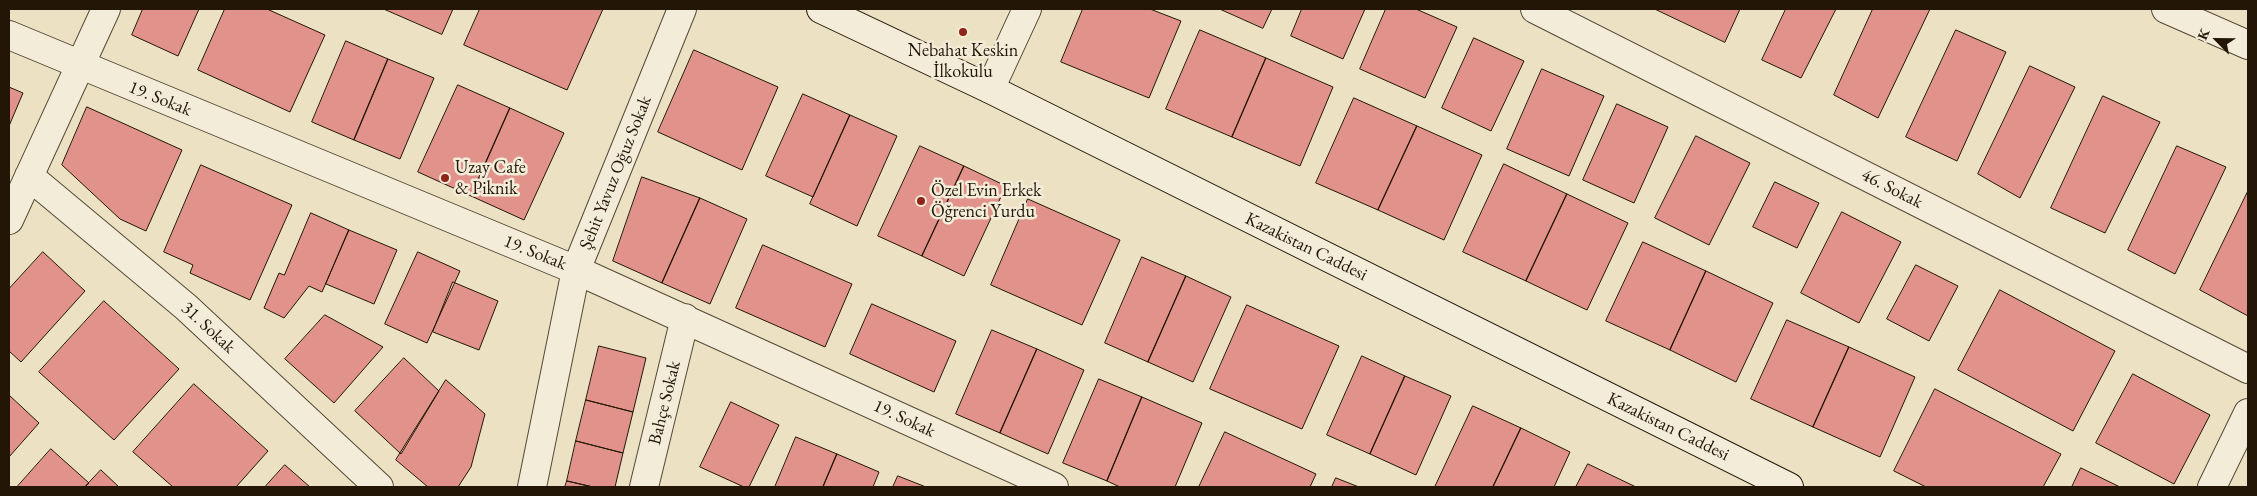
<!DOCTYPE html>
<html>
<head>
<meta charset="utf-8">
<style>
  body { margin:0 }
  #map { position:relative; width:2257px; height:496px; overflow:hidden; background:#ece1c3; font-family:"EB Garamond",serif }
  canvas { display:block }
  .frame { position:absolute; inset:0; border:10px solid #231607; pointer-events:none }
  .north { position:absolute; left:2192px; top:15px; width:50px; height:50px; -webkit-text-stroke:4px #f3ecd8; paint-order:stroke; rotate:293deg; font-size:14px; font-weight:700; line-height:20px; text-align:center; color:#231607 }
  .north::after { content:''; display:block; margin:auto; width:18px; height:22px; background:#231607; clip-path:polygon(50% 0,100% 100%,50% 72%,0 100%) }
</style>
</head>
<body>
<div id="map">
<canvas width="2257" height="496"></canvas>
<div class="frame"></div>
<div class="north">K</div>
</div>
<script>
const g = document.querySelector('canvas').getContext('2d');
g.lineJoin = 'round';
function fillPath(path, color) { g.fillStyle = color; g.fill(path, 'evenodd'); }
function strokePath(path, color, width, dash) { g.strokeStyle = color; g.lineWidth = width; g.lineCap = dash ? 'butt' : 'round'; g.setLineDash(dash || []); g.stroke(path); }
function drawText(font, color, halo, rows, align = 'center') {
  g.font = font + ' "EB Garamond",serif'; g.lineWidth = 5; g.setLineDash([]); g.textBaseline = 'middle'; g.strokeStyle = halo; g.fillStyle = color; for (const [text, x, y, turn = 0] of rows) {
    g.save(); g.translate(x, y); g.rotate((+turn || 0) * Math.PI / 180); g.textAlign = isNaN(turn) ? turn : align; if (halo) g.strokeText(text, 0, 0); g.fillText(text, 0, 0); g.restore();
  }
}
const building = new Path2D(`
  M143 9H199L178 56 132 35Z
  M225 9H267L325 35 290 112 198 70Z
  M384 9H453L442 34Z
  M480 9H603L567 90 464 45Z
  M1083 9H1150L1181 21 1149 98 1061 62Z
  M1220 9H1272L1263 28Z
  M1302 9H1365L1343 59 1291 36Z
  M1386 9H1416L1457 27 1425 98 1360 69Z
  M1655 9H1740L1725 42Z
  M1786 9H1836L1801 78 1762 60Z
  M1873 9H1930L1878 118 1834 95Z
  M1200 30 1266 58 1232 137 1166 109Z
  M1956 30 2006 52 1957 161 1906 137Z
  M1474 38 1524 61 1491 131 1442 108Z
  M346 41 388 59 354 140 312 122Z
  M694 50 778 87 742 170 658 132Z
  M1266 58 1333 87 1300 166 1232 137Z
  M388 59 434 78 400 159 354 140Z
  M2030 66 2075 87 2020 198 1978 174Z
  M1542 69 1604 96 1569 176 1507 149Z
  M458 85 510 108 471 196 418 172Z
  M9 87 23 93 9 126Z
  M803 94 850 115 813 197 766 176Z
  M2103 96 2160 122 2105 233 2051 208Z
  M1354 98 1417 126 1378 210 1316 183Z
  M1617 104 1668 127 1634 203 1583 180Z
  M87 107 182 150 146 231 120 219 62 165Z
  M510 108 564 133 524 220 471 196Z
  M850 115 897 136 857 226 810 204Z
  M1417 126 1482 155 1444 240 1378 210Z
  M1696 136 1750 163 1709 245 1655 218Z
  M920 146 964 166 922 256 878 236Z
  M2177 146 2226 167 2175 274 2128 250Z
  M1504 164 1567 194 1526 281 1463 252Z
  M201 165 292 205 250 300 190 273 193 265 164 252Z
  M964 166 1006 186 964 276 922 256Z
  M642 177 700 198 662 283 613 261Z
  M1775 182 1819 203 1797 248 1753 227Z
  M2248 191V316L2200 290Z
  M1567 194 1628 223 1587 310 1526 281Z
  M700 198 747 219 710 304 662 283Z
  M1028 199 1120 240 1082 325 991 285Z
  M1842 212 1901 242 1859 323 1801 293Z
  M311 213 349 230 322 292 309 286 284 318 264 308 279 273 284 275Z
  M349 230 397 250 374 304 326 284Z
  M1643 242 1706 271 1670 350 1606 321Z
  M763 245 852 284 825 347 736 308Z
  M43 252 85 291 21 362 9 351V289Z
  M418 252 460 271 427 343 385 324Z
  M1142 257 1186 276 1148 362 1105 343Z
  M1916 265 1958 286 1929 341 1887 319Z
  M1706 271 1773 303 1736 382 1670 350Z
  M1186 276 1231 297 1193 382 1148 362Z
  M453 282 498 301 479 350 433 332Z
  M2000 290 2115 351 2073 431 1958 370Z
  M104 301 179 369 114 440 39 372Z
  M872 304 956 341 934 392 850 354Z
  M1247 305 1339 346 1302 429 1210 389Z
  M325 315 383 347 334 403 285 359Z
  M1787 320 1849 347 1813 427 1751 399Z
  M992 330 1037 349 1000 433 956 414Z
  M599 346 646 358 633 412 586 400Z
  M1849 347 1915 377 1880 457 1813 427Z
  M1037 349 1084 370 1048 454 1000 433Z
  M1362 356 1405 376 1370 454 1327 435Z
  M404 358 439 391 401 454 355 411Z
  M2133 374 2210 415 2174 484 2096 443Z
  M1405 376 1451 396 1416 475 1370 454Z
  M1099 379 1142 397 1107 481 1063 463Z
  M446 380 485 414 471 467 458 487H428L396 460Z
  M194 384 268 451 236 487H173L133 452Z
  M1935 389 2061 454 2043 487H1926L1894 471Z
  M9 395 39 423 9 457Z
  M1142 397 1202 423 1175 487H1120L1107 481Z
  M586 400 633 412 623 453 576 441Z
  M731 402 779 425 749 487H744L700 467Z
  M1473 406 1521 428 1493 487H1435Z
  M1521 428 1570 452 1554 487H1493Z
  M1225 432 1316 474 1310 487H1199Z
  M796 437 837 454 823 487H775Z
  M576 441 623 453 615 487H593L567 481Z
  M51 449 89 483 85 487H17Z
  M837 454 879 472 873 487H823Z
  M1588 464 1636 487H1576Z
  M285 465 310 487H265Z
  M2081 468 2120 487H2072Z
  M101 470 119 487H85Z
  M898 476 926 487H893Z
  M1336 478 1359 487H1332Z
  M567 481 593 487H565Z`);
const minor = new Path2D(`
  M1535 9 2248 369
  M2166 9 2248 45
  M9 35 576 270 1054 487
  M990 89 1027 9
  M29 176 186 307 379 487
  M9 220 106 9
  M532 487 576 270 682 9
  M644 487 685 318
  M2212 487 2248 413`);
const secondary = new Path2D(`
  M821 9 990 89 1789 487`);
const markers = [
  [963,32,5,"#8f2418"],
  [445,178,5,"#8f2418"],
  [921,201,5,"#8f2418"]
];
const poiNames = [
  ["Nebahat Keskin",963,51,"center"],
  ["İlkokulu",963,72,"center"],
  ["Uzay Cafe",455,168],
  ["& Piknik",455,189],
  ["Özel Evin Erkek",931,191],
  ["Öğrenci Yurdu",931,212]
];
const streetNames = [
  ["19. Sokak",160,99,22],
  ["Şehit Yavuz Oğuz Sokak",616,173,-68],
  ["46. Sokak",1892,189,27],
  ["Kazakistan Caddesi",1306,247,26],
  ["19. Sokak",535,253,22],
  ["31. Sokak",208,328,43],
  ["Bahçe Sokak",665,403,-76],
  ["19. Sokak",904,419,25],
  ["Kazakistan Caddesi",1668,427,26]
];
fillPath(building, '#e0928b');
strokePath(building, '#231607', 1);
strokePath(minor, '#554936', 30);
strokePath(secondary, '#231607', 30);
strokePath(minor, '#f3ecd8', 28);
strokePath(secondary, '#f3ecd8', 28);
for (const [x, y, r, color] of markers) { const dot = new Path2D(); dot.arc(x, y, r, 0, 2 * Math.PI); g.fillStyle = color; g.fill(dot); strokePath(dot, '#f3ecd8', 2); }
drawText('18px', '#231607', '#f3ecd8', poiNames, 'left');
drawText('18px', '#231607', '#f3ecd8', streetNames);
</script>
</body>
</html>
